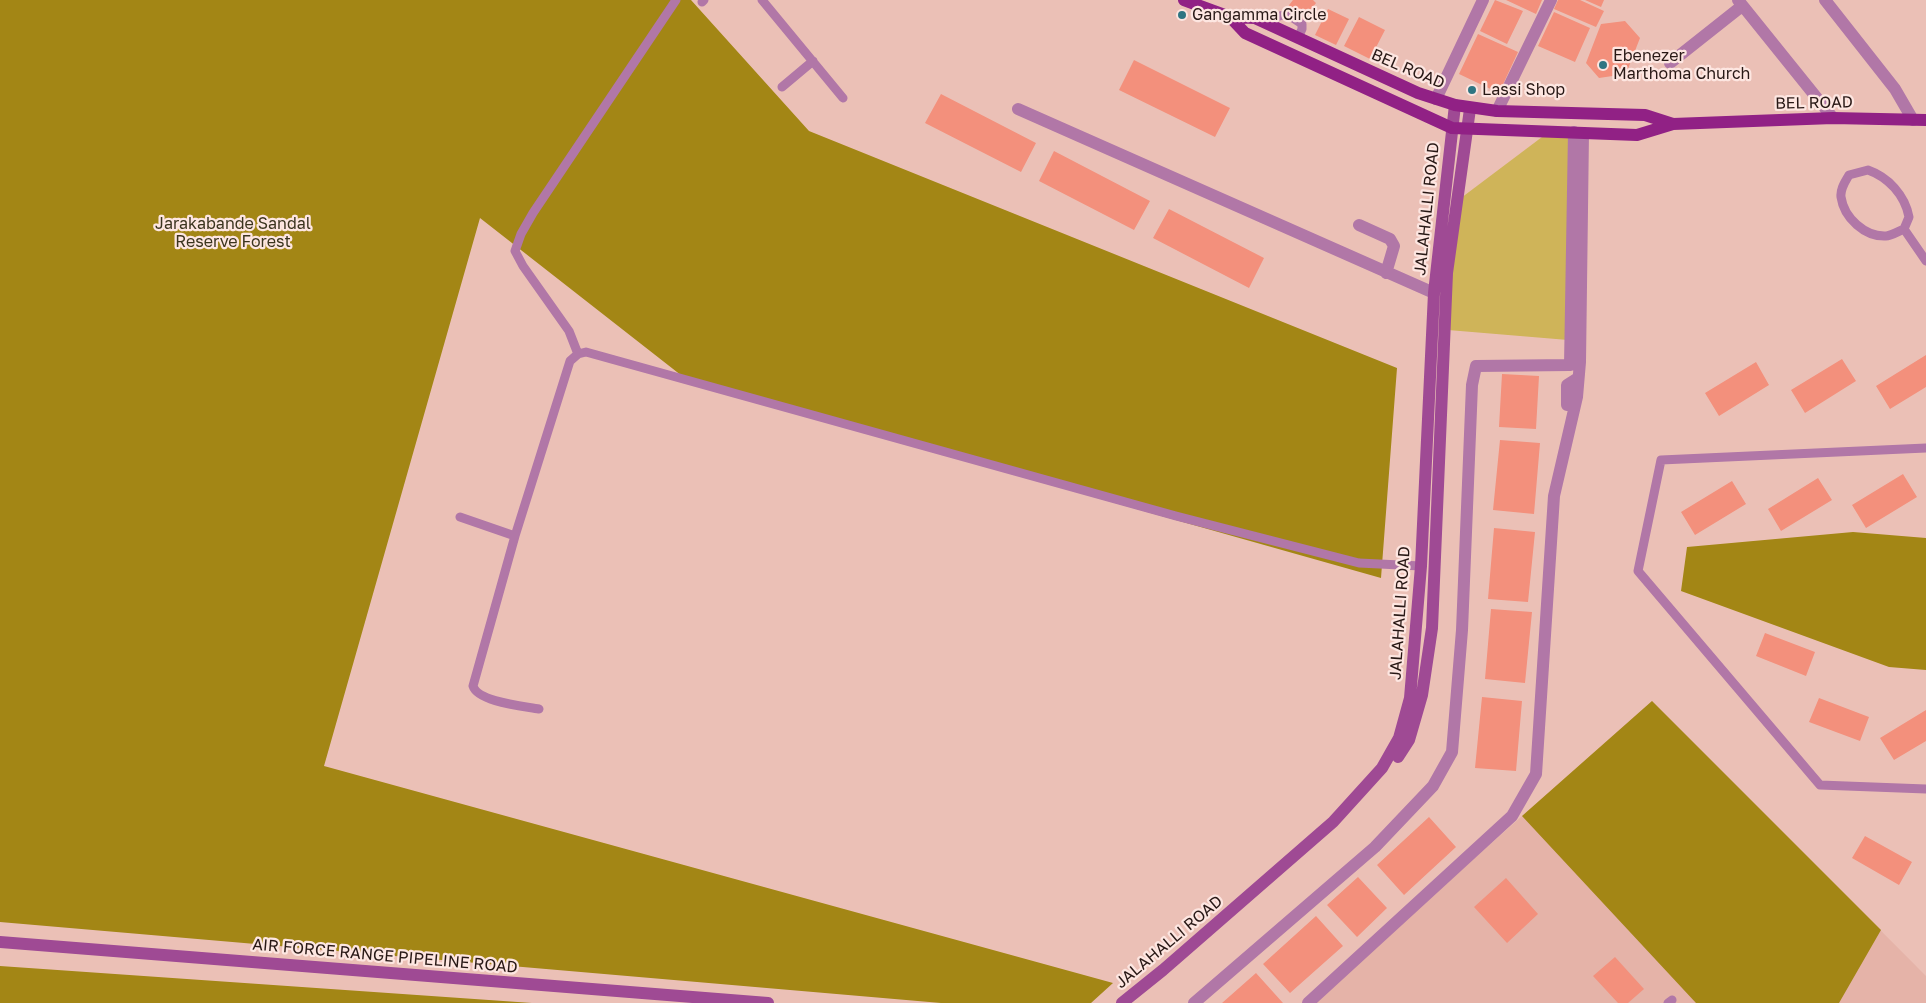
<!DOCTYPE html>
<html>
<head>
<meta charset="utf-8">
<style>
  body { margin:0 }
  canvas { display:block; background:#ebc0b6 }
</style>
</head>
<body>
<canvas width="1926" height="1003"></canvas>
<script>
const g = document.querySelector('canvas').getContext('2d');
g.lineJoin = 'round';
function fillPath(path, color) { g.fillStyle = color; g.fill(path, 'evenodd'); }
function strokePath(path, color, width, dash) { g.strokeStyle = color; g.lineWidth = width; g.lineCap = dash ? 'butt' : 'round'; g.setLineDash(dash || []); g.stroke(path); }
function drawText(font, color, halo, rows, align = 'center') {
  g.font = font + ' "Golos Text",sans-serif'; g.lineWidth = 4.5; g.setLineDash([]); g.textBaseline = 'middle'; g.strokeStyle = halo; g.fillStyle = color; for (const [text, x, y, turn = 0] of rows) {
    g.save(); g.translate(x, y); g.rotate((+turn || 0) * Math.PI / 180); g.textAlign = isNaN(turn) ? turn : align; if (halo) g.strokeText(text, 0, 0); g.fillText(text, 0, 0); g.restore();
  }
}
const built = new Path2D(`
  M1652 701 1926 976V1003H1311Z`);
const green = new Path2D(`
  M1569 133 1568 340 1448 330 1457 201 1546 134Z`);
const forest = new Path2D(`
  M0 0H691L809 131 1397 368 1381 578 691 383 480 218 324 766 1113 983 1091 1003H941L0 922Z
  M1853 532 1926 538V670L1889 667 1681 591 1687 547Z
  M1652 701 1881 930 1839 1003H1696L1522 816Z
  M0 966 532 1003H0Z`);
const building = new Path2D(`
  M1293 0H1313L1316 3 1303 21 1286 9Z
  M1495 0 1523 11 1507 44 1480 31Z
  M1506 0H1542L1536 14Z
  M1558 0H1580L1604 11 1596 27 1554 9Z
  M1585 0H1604L1601 7Z
  M1328 9 1349 19 1336 45 1315 35Z
  M1554 12 1590 28 1575 62 1538 46Z
  M1359 17 1385 30 1370 59 1344 46Z
  M1625 21 1640 38 1626 74 1599 78 1586 63 1601 24Z
  M1478 34 1518 52 1499 93 1459 74Z
  M1134 60 1230 108 1215 137 1119 90Z
  M941 94 1036 143 1021 172 925 123Z
  M1054 151 1150 201 1134 230 1039 181Z
  M1169 209 1264 258 1249 288 1153 238Z
  M1926 355V387L1890 409 1876 386Z
  M1842 359 1856 381 1805 413 1791 390Z
  M1756 362 1769 385 1719 416 1705 393Z
  M1502 374 1539 376 1536 429 1499 427Z
  M1500 440 1540 443 1534 514 1493 510Z
  M1903 474 1917 497 1866 528 1852 505Z
  M1818 478 1832 500 1781 531 1768 509Z
  M1732 481 1746 504 1695 535 1681 512Z
  M1494 528 1535 532 1528 602 1488 599Z
  M1491 609 1532 612 1525 683 1485 679Z
  M1765 633 1815 652 1806 676 1756 656Z
  M1482 697 1522 701 1516 771 1475 768Z
  M1819 698 1869 717 1860 741 1809 722Z
  M1926 710V741L1894 760 1880 738Z
  M1429 817 1456 847 1404 895 1377 865Z
  M1865 836 1912 862 1899 885 1852 858Z
  M1358 877 1387 908 1357 937 1327 905Z
  M1506 878 1538 914 1507 943 1474 907Z
  M1316 916 1343 946 1290 993 1263 964Z
  M1615 957 1644 989 1628 1003H1618L1593 976Z
  M1256 973 1283 1003H1222Z`);
const lane = new Path2D(`
  M762 0 843 98
  M702 2 704 0
  M1271 25 1276 17 1287 14 1302 24V29L1298 38
  M782 87 813 61
  M1868 170C1888 177 1905 195 1909 217L1904 229C1899 231 1891 236 1886 236 1865 237 1844 218 1841 197 1840 189 1845 182 1849 175Z
  M1904 229 1926 261
  M578 354 569 331 523 266 515 251 521 234 533 213 676 0
  M1926 448 1661 460 1638 571 1820 785 1926 789
  M460 517 515 536
  M539 709C523 706 478 702 473 686L515 536 570 361 578 354 586 352 1176 516 1359 563 1421 566
  M1668 1003 1672 1000`);
const street = new Path2D(`
  M1738 0 1833 118
  M1825 0 1895 89 1913 120
  M1670 63 1742 6
  M1436 99 1483 0
  M1018 109 1434 293
  M1497 111 1551 0
  M1359 225 1390 239 1394 246 1386 273
  M1570 365 1574 132
  M1567 405V385L1578 378
  M1194 1003 1375 847 1433 786 1452 752 1462 630 1472 385 1476 366 1570 365 1580 362
  M1308 1003 1512 816 1536 774 1554 496 1577 397 1580 362 1583 133`);
const secondary = new Path2D(`
  M1398 757 1409 740 1422 695 1432 628 1447 273 1470 109
  M0 942 768 1003
  M1122 1003 1163 970 1333 822 1382 768 1399 738 1410 698 1421 566 1434 293 1455 105`);
const primary = new Path2D(`
  M1184 0 1230 17 1245 33 1452 128 1637 135 1673 124 1833 118 1926 120
  M1230 17 1255 18 1418 93 1455 105 1497 111 1645 115 1673 124`);
const markers = [
  [1182,15,5,"#2f7582"],
  [1603,65,5,"#2f7582"],
  [1472,90,5,"#2f7582"]
];
const poiNames = [
  ["Gangamma Circle",1192,15],
  ["Ebenezer",1613,56],
  ["Marthoma Church",1613,74],
  ["Lassi Shop",1482,90]
];
const streetNames = [
  ["BEL ROAD",1408,69,23],
  ["BEL ROAD",1814,103,-1],
  ["JALAHALLI ROAD",1427,209,-84],
  ["JALAHALLI ROAD",1400,613,-86],
  ["JALAHALLI ROAD",1169,942,-40],
  ["AIR FORCE RANGE PIPELINE ROAD",385,956,5]
];
const parkNames = [
  ["Jarakabande Sandal",233,224],
  ["Reserve Forest",233,242]
];
fillPath(built, '#e5b3a8');
fillPath(green, '#cfb459');
fillPath(forest, '#a38615');
fillPath(building, '#f3907c');
strokePath(lane, '#b177a7', 9);
strokePath(street, '#b177a7', 12);
strokePath(secondary, '#9f4a94', 12);
strokePath(primary, '#912185', 12);
for (const [x, y, r, color] of markers) { const dot = new Path2D(); dot.arc(x, y, r, 0, 2 * Math.PI); g.fillStyle = color; g.fill(dot); strokePath(dot, '#fde6e1', 2); }
drawText('16px', '#281815', '#fde6e1', poiNames, 'left');
drawText('16px', '#281815', '#fde6e1', streetNames);
drawText('16px', '#3b341e', '#fde6e1', parkNames);
</script>
</body>
</html>
